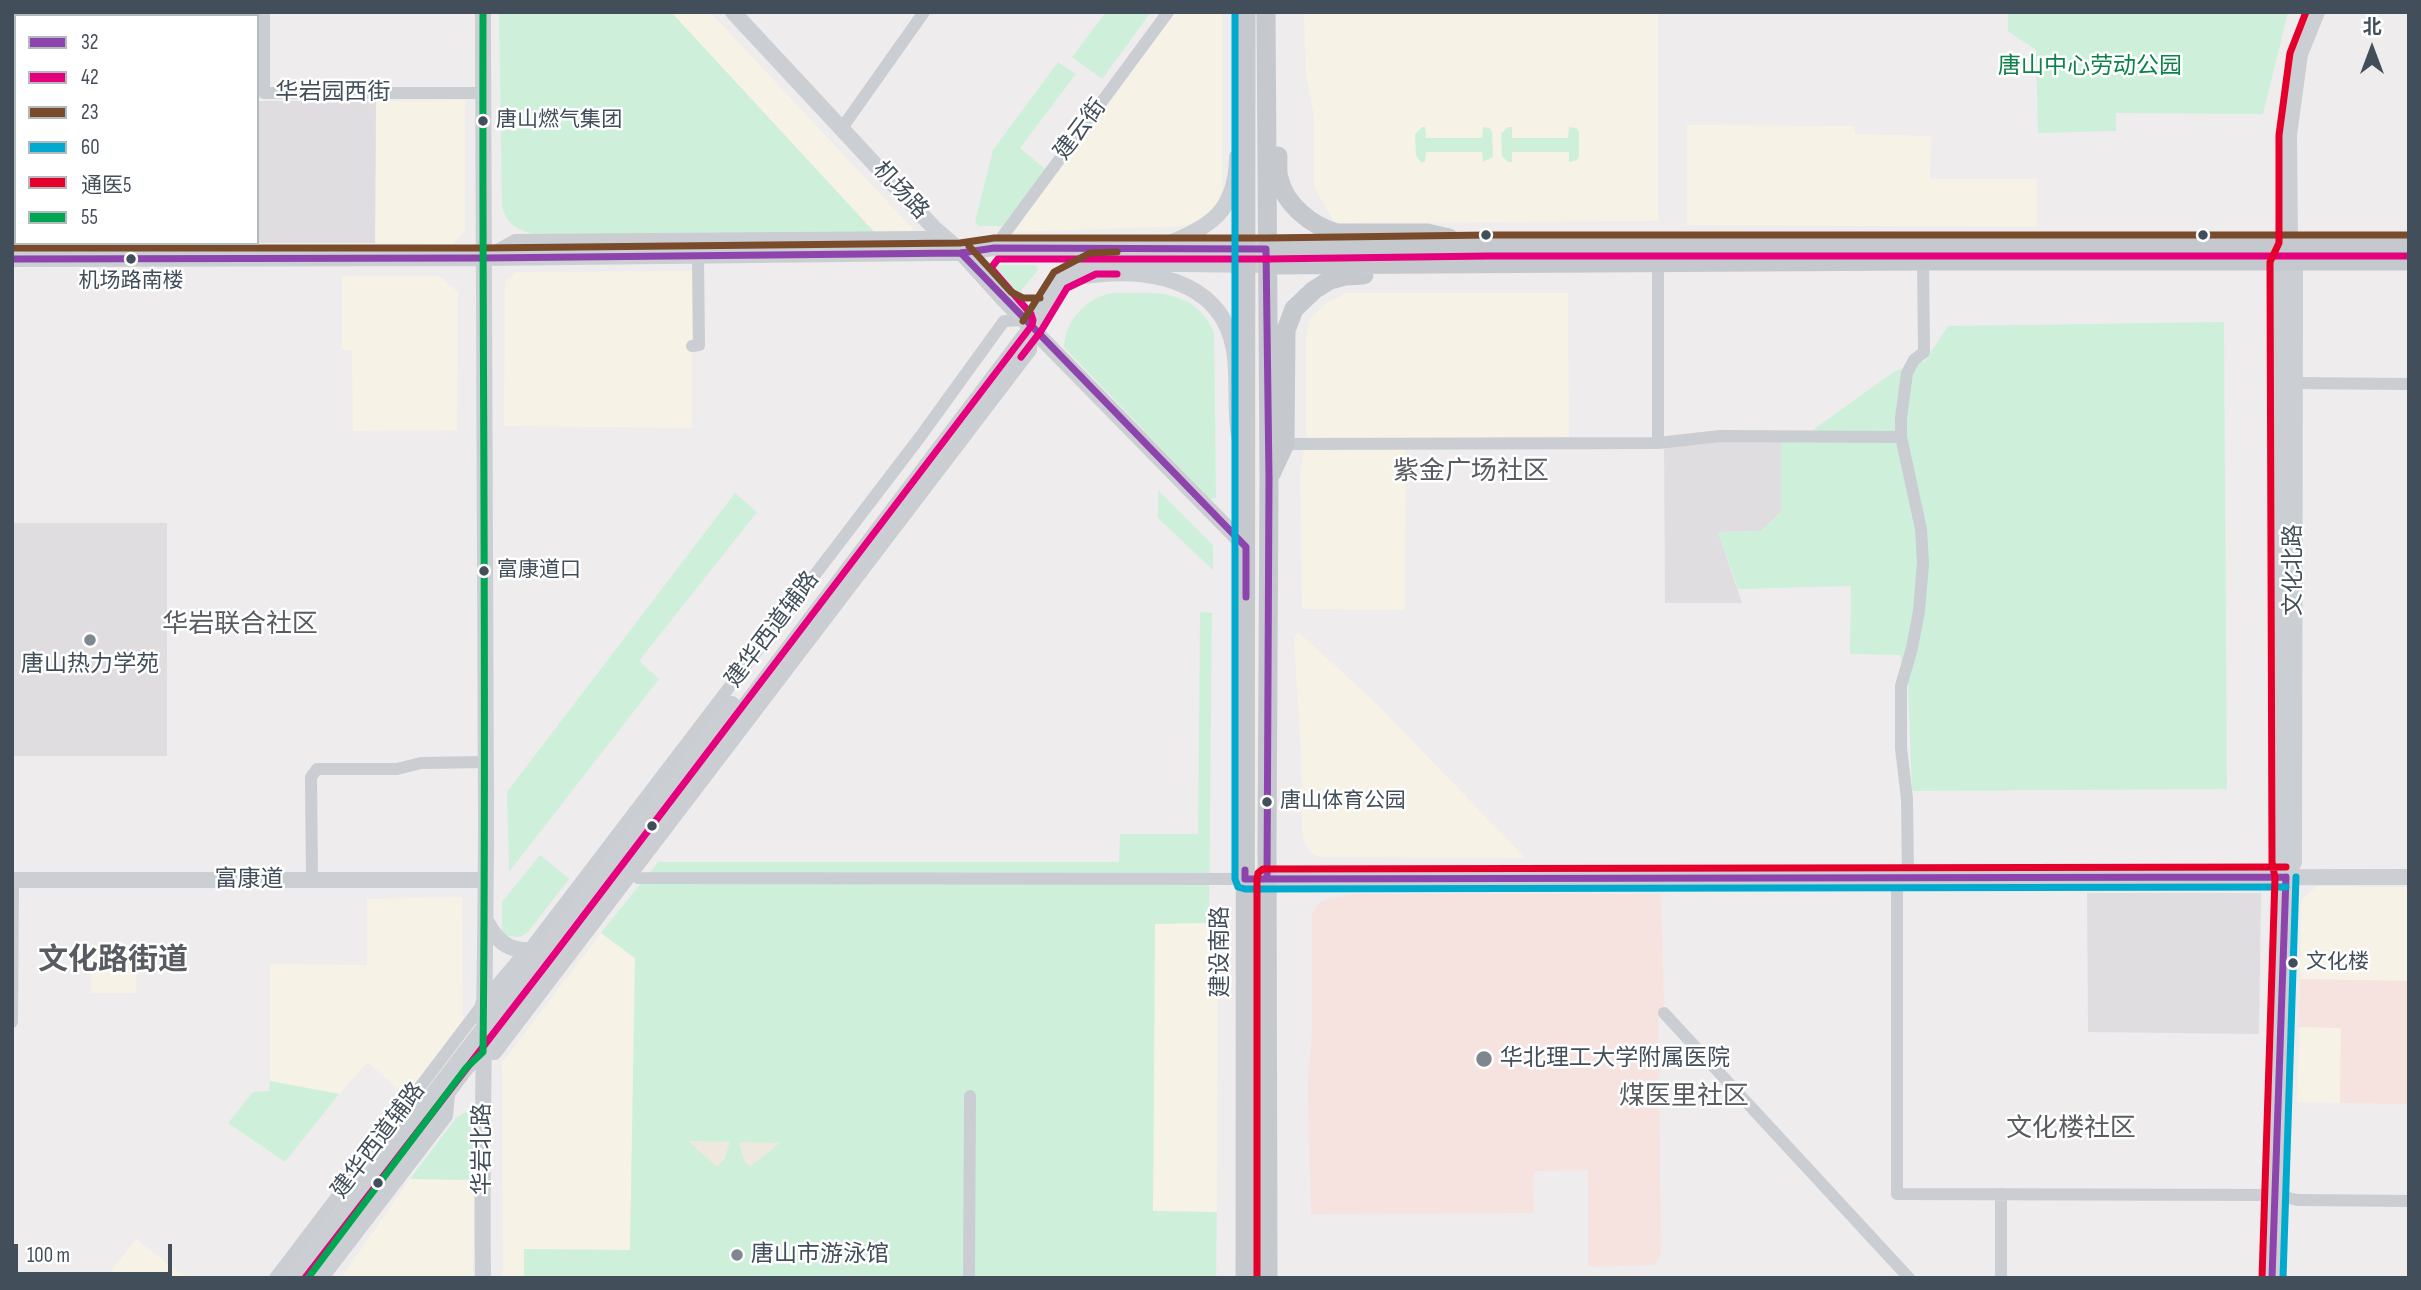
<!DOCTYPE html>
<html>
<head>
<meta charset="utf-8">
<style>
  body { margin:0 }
  #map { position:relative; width:2421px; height:1290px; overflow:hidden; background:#eeecec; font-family:"Sofia Sans Condensed","Noto Sans SC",sans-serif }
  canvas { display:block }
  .frame { position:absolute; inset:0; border:14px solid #424f5b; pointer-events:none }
  .legend { position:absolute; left:14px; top:14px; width:245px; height:231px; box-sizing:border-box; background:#fff; border:2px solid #b3b9bd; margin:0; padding:9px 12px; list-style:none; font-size:21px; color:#424f5b }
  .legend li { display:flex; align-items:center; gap:14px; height:35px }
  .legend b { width:35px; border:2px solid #b3b9bd }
  .north { position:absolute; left:2337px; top:14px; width:70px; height:70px; -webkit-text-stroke:5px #fff; paint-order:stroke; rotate:0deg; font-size:19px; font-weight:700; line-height:28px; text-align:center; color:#424f5b }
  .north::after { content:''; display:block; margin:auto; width:24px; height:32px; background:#424f5b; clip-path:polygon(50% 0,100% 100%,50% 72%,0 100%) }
  .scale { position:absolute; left:14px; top:1244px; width:158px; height:32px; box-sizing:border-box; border:4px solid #424f5b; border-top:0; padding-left:9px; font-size:21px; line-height:24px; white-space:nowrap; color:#424f5b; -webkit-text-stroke:5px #fff; paint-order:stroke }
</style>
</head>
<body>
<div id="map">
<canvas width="2421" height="1290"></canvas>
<div class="frame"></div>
<ul class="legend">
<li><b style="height:9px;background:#8e44ad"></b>32</li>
<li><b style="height:9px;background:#e5007d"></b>42</li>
<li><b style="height:9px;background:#7a4b2a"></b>23</li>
<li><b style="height:9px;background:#00a9ce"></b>60</li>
<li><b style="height:9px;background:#e4002b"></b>通医5</li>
<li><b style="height:9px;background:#00a651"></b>55</li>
</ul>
<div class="north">北</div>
<div class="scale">100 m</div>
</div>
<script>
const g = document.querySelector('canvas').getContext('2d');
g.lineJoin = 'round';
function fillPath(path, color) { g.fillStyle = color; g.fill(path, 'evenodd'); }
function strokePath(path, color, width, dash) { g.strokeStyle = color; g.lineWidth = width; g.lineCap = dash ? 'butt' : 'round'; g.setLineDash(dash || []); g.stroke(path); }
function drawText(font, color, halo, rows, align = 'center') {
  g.font = font + ' "Sofia Sans Condensed","Noto Sans SC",sans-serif'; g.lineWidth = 5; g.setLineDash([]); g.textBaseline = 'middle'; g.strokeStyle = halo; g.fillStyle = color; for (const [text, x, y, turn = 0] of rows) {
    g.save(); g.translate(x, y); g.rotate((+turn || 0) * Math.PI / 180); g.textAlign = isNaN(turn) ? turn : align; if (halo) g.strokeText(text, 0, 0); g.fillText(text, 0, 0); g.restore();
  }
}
const commercial = new Path2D(`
  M671 12H710L913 229 908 236H878Z
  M1176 12H1222V188L1218 202 1205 217 1187 226 1014 232Z
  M1304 12H1658V221L1335 223 1314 187V115L1306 76Z
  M465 100V232L451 245 375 243 376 101Z
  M1687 125 1854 126 1855 134 1931 136 1930 179H2037V227L1687 225Z
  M692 271V428L504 426 505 282 516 272Z
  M342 276H439L458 292 457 430 353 431 352 350H342Z
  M1346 293H1568L1569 438H1406L1405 610 1302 609 1300 472 1306 437V335L1310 319 1325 304Z
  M1298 632 1375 702 1525 858 1320 857 1311 853 1304 842 1302 832 1301 756 1294 640Z
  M2317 886 2409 887V981L2300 979 2301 900Z
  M462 897 463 1023 405 1096 368 1062 339 1094 270 1081V964L367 965V899Z
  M1155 923H1218L1217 1212 1153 1211Z
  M601 933 635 958 630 1250 525 1249 524 1278H503L502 1063Z
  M91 947H136V993H91Z
  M2299 1027 2341 1028 2340 1103 2297 1102Z
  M410 1179 474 1180 473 1278H341Z
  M136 1239 186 1278H105Z`);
const education = new Path2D(`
  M257 101H376L375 243H257Z
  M1664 437 1781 439V512L1761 531 1718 532 1742 603H1665Z
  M12 523H167V756H12Z
  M2087 893H2261L2259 1034 2088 1032Z`);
const medical = new Path2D(`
  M1354 894H1661L1664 1008 1658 1016 1661 1253 1655 1265 1588 1267V1170L1535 1171 1533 1179 1534 1213 1311 1214 1308 1086 1312 1032V914L1318 904 1328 899Z
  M2300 979 2409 981V1104L2340 1103 2341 1028 2299 1027Z`);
const green = new Path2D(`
  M637 12H671L878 236 538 235C519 231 508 226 502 207L499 14H637Z
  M1106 12H1151L1102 79 1072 57Z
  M2008 12H2288L2263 114 2116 113V131L2038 133 2036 50 2008 31Z
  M1058 62 1076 74 1020 148 1045 169 1003 226H979L975 222 993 150Z
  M1422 127H1425L1426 138H1482L1483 127 1490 128 1492 132 1493 157 1483 162 1482 152H1426L1425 162H1421L1416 156 1415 134Z
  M1508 127H1512V138H1568L1569 127 1576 128 1579 132V157L1577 160 1569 162V152H1512V162H1508L1502 156 1501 134Z
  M995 265H1036L1038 270 1020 292H1012L992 270Z
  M1114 293C1155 293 1194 288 1214 332L1216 498 1210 499 1064 347C1065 320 1088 296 1114 293Z
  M2224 322 2227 789 1912 791 1908 684 1900 655 1850 654 1851 586 1738 589 1718 532 1761 531 1781 512V439L1799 440 1895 371 1925 361 1948 326Z
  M1158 490 1213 545V570L1158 518Z
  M735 493 757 512 639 661 659 679 509 872 507 792Z
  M1200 612 1212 613 1209 923 1155 924 1153 1211 1217 1212 1216 1278H524V1249L630 1250 635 958 601 933 658 862H1119L1120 834H1198Z
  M540 855 569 879 528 932 520 937 505 936 502 931V902Z
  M270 1081 339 1094 285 1162 228 1123 253 1092 269 1091Z
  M468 1111 474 1113 475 1117 474 1180 410 1179 457 1117Z`);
const sand = new Path2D(`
  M688 1141 730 1142 724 1160 717 1167Z
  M739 1142 780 1143 750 1167 744 1160Z`);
const street = new Path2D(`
  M264 12V93H482
  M30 16V12
  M842 128 924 12
  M994 248 1168 12
  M483 258 515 240 925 237 954 250
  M29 259V243
  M1658 263V443
  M692 346 699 345 698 256
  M2295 383 2409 384
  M1285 444 1658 443 1720 436 1901 437
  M638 878 1245 879
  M1897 878V1194L2274 1195 2298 1200 2409 1201
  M1908 878 1907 799 1901 748V686L1912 648 1919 611 1923 563 1921 529 1901 437V418L1907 373 1914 360 1924 352 1923 261
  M312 880 311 777 317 769H397L421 763 485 762
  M528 951 920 437 1004 321 1023 320
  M1664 1013 1909 1278
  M12 1022 13 880
  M483 1052 495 1054 1031 350 1032 326
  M2001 1194V1278
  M275 1278 483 1004
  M323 1278 447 1116 449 1094
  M969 1278 970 1096`);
const secondary = new Path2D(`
  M483 12C482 279 486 546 486 814 486 968 481 1123 483 1278
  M733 12 934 228 956 247 1004 300 1246 547
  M1165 245C1211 226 1236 212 1237 157
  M12 259 482 258 935 253H961L994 248 1255 249
  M1079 277C1140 266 1222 276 1234 350 1239 378 1234 407 1239 436
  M2286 877 2294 862 2295 262 2291 252
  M1245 879 2409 877
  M12 880H485
  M486 921C501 949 514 952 545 950
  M483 1004 528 951
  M292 1278 732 704
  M308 1278 466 1068 483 1052 1032 326 1060 280 1093 263 1268 265
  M2272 1278 2286 877 2282 862 2280 262 2290 246 2289 135 2300 54 2317 12`);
const primary = new Path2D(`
  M1266 12 1269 478 1267 848 1268 1278
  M1278 156C1278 163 1277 172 1279 178 1285 205 1312 226 1337 233H1427L1449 238
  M1266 249 1488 245 2409 246
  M1268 265 1923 261H2409
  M1271 474 1285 444 1286 330 1294 309 1314 290 1330 280 1345 276 1364 275
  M1245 1278 1246 12`);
const bus1 = new Path2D(`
  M961 253 1246 547V597
  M12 259 482 258 961 253 994 248 1266 249 1269 478 1267 879
  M1245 870V879L2286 877
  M2272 1278 2286 877`);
const bus2 = new Path2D(`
  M1021 357 1041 331 1067 288 1096 274H1117
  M305 1278 553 956 1032 325 1033 320 1031 314 991 268 998 259H1266L1488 256H2409`);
const bus3 = new Path2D(`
  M969 246 1011 292 1023 298H1040
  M12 248H482L960 243 994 238H1266L1488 235H2409
  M1023 321 1054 272 1090 253 1117 252`);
const bus4 = new Path2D(`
  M1235 12V879L1238 887 1245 889 2286 887
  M2283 1278 2296 877`);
const bus5 = new Path2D(`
  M1257 1278V879L1258 873 1263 869 2286 867
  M2262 1278 2275 878 2272 862 2270 262 2279 243V135L2290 53 2306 12`);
const bus6 = new Path2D(`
  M308 1278 466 1068 483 1052C487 705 482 359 483 12`);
const markers = [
  [483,121,6,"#424f5b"],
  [1486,235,6,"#424f5b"],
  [2203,235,6,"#424f5b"],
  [131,259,6,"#424f5b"],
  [484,571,6,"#424f5b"],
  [90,640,7,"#7e868e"],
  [1267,802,6,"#424f5b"],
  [652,826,6,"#424f5b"],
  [2293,963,6,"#424f5b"],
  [1484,1059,9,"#7e868e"],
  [378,1183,6,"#424f5b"],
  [737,1255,7,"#7e868e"]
];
const busNames = [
  ["唐山燃气集团",496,121],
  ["机场路南楼",131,282,"center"],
  ["富康道口",497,571],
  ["唐山体育公园",1280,802],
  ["文化楼",2306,963]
];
const parkNames = [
  ["唐山中心劳动公园",2090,67]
];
const streetNames = [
  ["华岩园西街",333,93],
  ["建云街",1081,130,-53],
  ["机场路",900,191,47],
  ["文化北路",2294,570,-90],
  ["建华西道辅路",773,630,-53],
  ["富康道",249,880],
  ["建设南路",1221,952,-90],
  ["建华西道辅路",379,1141,-53],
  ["华岩北路",483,1149,-90]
];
const poiNames = [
  ["唐山热力学苑",90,665,"center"],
  ["华北理工大学附属医院",1500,1059],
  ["唐山市游泳馆",751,1255]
];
const quarterNames = [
  ["紫金广场社区",1471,472],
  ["华岩联合社区",240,625],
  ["煤医里社区",1684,1097],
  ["文化楼社区",2071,1129]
];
const districtNames = [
  ["文化路街道",113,961]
];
fillPath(commercial, '#f6f2e6');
fillPath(education, '#dfdddf');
fillPath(medical, '#f6e3e0');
fillPath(green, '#cef0db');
fillPath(sand, '#eee8df');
strokePath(street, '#cacdd1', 12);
strokePath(secondary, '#cbced2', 16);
strokePath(primary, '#c5c9cd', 19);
strokePath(bus1, '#8e44ad', 7);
strokePath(bus2, '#e5007d', 7);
strokePath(bus3, '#7a4b2a', 7);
strokePath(bus4, '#00a9ce', 7);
strokePath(bus5, '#e4002b', 7);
strokePath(bus6, '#00a651', 7);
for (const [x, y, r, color] of markers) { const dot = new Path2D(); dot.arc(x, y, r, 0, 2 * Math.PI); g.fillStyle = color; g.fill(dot); strokePath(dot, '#fff', 2.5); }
drawText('21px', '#424f5b', '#fff', busNames, 'left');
drawText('23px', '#0d824a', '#fff', parkNames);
drawText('23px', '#424f5b', '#fff', streetNames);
drawText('23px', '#424f5b', '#fff', poiNames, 'left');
drawText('26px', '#585c61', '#fff', quarterNames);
drawText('bold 30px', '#585c61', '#fff', districtNames);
</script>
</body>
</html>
